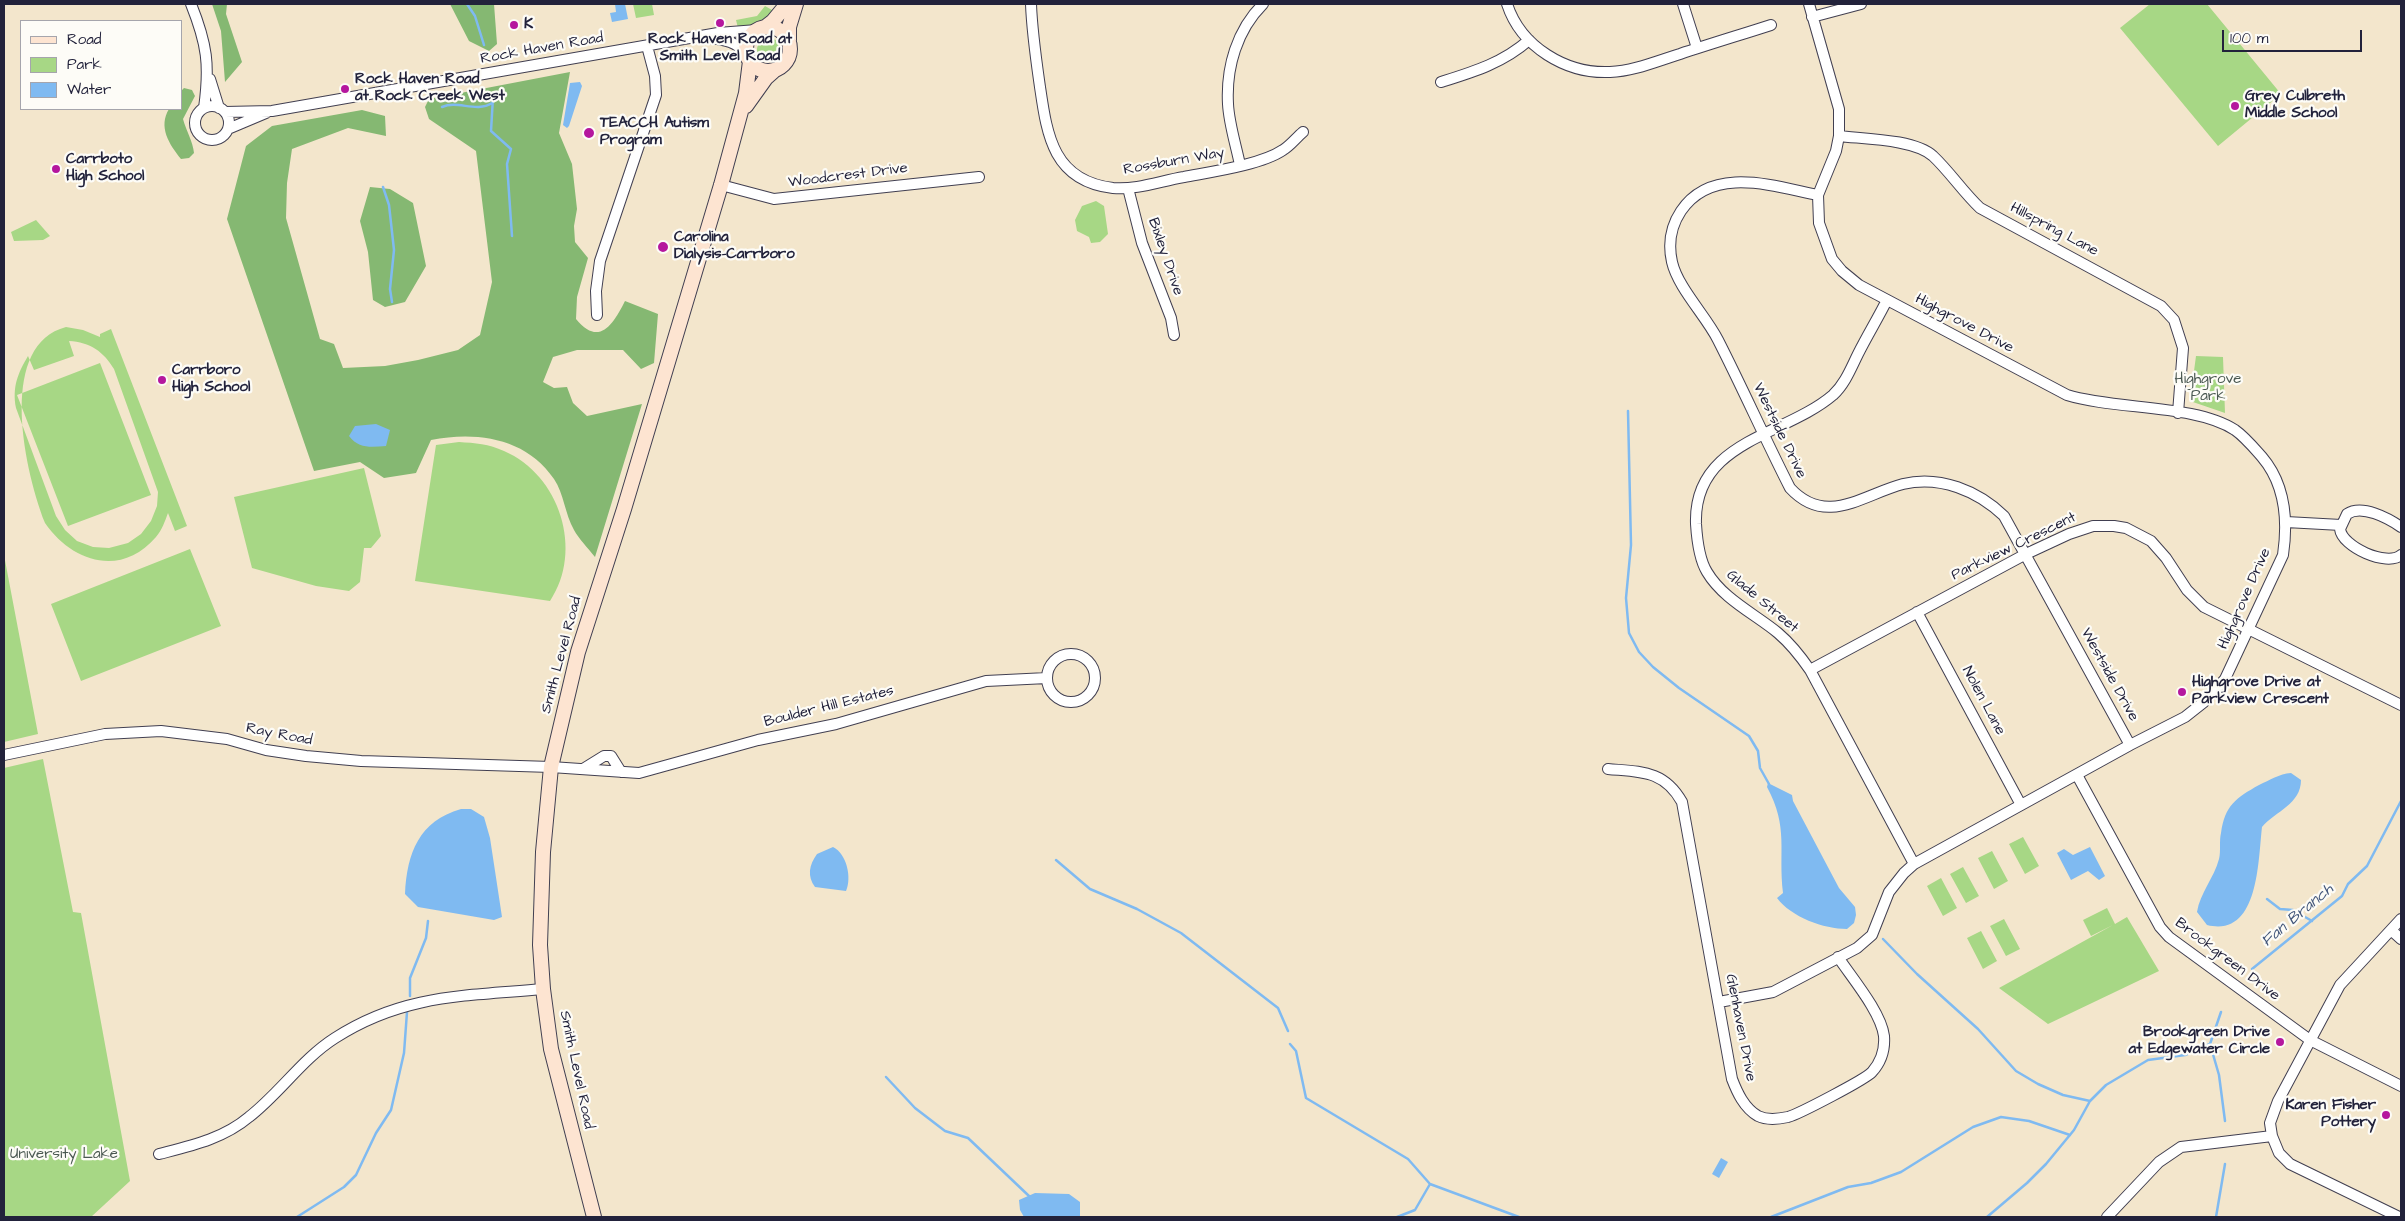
<!DOCTYPE html>
<html>
<head>
<meta charset="utf-8">
<style>
  body { margin:0 }
  #map { position:relative; width:2405px; height:1221px; overflow:hidden; background:#f3e6cc; font-family:"Architects Daughter",sans-serif }
  canvas { display:block }
  .frame { position:absolute; inset:0; border:5px solid #22223b; pointer-events:none }
  .legend { position:absolute; left:20px; top:20px; width:162px; height:90px; box-sizing:border-box; background:#fdfcf7; border:1px solid #a5a5ac; margin:0; padding:6px 9px; list-style:none; font-size:15px; color:#22223b }
  .legend li { display:flex; align-items:center; gap:10px; height:25px }
  .legend b { width:25px; border:1px solid #a5a5ac }
  .scale { position:absolute; left:2222px; top:30px; width:140px; height:22px; box-sizing:border-box; border:2px solid #22223b; border-top:0; padding-left:6px; font-size:15px; line-height:18px; white-space:nowrap; color:#22223b; -webkit-text-stroke:4px #fdfcf7; paint-order:stroke }
</style>
</head>
<body>
<div id="map">
<canvas width="2405" height="1221"></canvas>
<div class="frame"></div>
<ul class="legend">
<li><b style="height:6px;background:#fde4d1"></b>Road</li>
<li><b style="height:14px;background:#a7d785"></b>Park</li>
<li><b style="height:14px;background:#7fbaf1"></b>Water</li>
</ul>
<div class="scale">100 m</div>
</div>
<script>
const g = document.querySelector('canvas').getContext('2d');
g.lineJoin = 'round';
function fillPath(path, color) { g.fillStyle = color; g.fill(path, 'evenodd'); }
function strokePath(path, color, width, dash) { g.strokeStyle = color; g.lineWidth = width; g.lineCap = dash ? 'butt' : 'round'; g.setLineDash(dash || []); g.stroke(path); }
function drawText(font, color, halo, rows, align = 'center') {
  g.font = font + ' "Architects Daughter",sans-serif'; g.lineWidth = 4.5; g.setLineDash([]); g.textBaseline = 'middle'; g.strokeStyle = halo; g.fillStyle = color; for (const [text, x, y, turn = 0] of rows) {
    g.save(); g.translate(x, y); g.rotate((+turn || 0) * Math.PI / 180); g.textAlign = isNaN(turn) ? turn : align; if (halo) g.strokeText(text, 0, 0); g.fillText(text, 0, 0); g.restore();
  }
}
const green = new Path2D(`
  M633 4H652L654 15 636 18Z
  M2150 4H2207L2281 94 2218 146 2120 28Z
  M765 6 772 10 774 15C762 25 753 27 738 28L736 20 757 16Z
  M757 50a12 12 0 1 1 24 0a12 12 0 1 1-24 0Z
  M1096 201 1104 206 1108 234 1100 242 1091 243 1089 237 1077 231 1075 220 1082 206Z
  M36 220 50 236 43 240 14 241 11 232Z
  M66 327 83 330 100 337V334L111 329 187 526 175 531 168 513C165 521 162 530 156 537 121 578 72 562 45 523 21 460 0 344 66 327ZM69 341C90 342 104 352 114 369L158 492 157 506 151 521 141 534 128 543 109 548 93 547 77 541 65 530 56 516 16 408C12 387 18 373 28 356L34 370 74 356Z
  M2196 356 2223 357 2225 413 2190 401Z
  M100 363 151 495 68 526 17 395Z
  M459 442C475 443 489 444 504 451 560 475 584 551 550 601L415 581 436 445Z
  M364 468 381 536 371 548H364L360 582 349 591 316 586 252 568 234 497Z
  M190 549 221 626 81 681 51 604Z
  M4 555 38 734 4 742Z
  M43 759 73 912 81 913 130 1181 91 1217H4V768Z
  M2023 837 2039 866 2025 874 2009 844Z
  M1992 851 2008 881 1994 889 1978 858Z
  M1963 867 1979 896 1966 903 1950 874Z
  M1941 878 1957 908 1943 916 1927 886Z
  M2107 908 2115 924 2127 917 2159 971 2048 1024 1999 988 2113 925 2091 936 2083 920Z
  M2004 919 2020 949 2006 956 1990 926Z
  M1981 931 1997 961 1983 969 1967 938Z`);
const forest = new Path2D(`
  M212 4H227L226 14 242 62 225 82 221 31Z
  M450 4H494L497 44 489 51 469 41Z
  M570 72 559 133 572 164 577 209 574 226 575 242 588 258 577 297 576 319C599 347 613 325 625 301L658 314 654 363 641 369 623 350H577L553 357 543 382 554 388 567 387 573 403 587 416 642 404 595 557C588 548 579 539 574 530 565 514 564 494 554 479 526 438 477 431 431 440L416 473 384 478 360 462 314 471 227 219 246 146 272 126 362 110 385 116 386 136 348 128 292 149 287 183 286 218 320 339 334 344 343 368 385 366 418 360 458 350 480 335 492 282 476 151 429 119 425 107 429 99Z
  M184 88 192 90 195 96 183 119C186 130 193 142 194 153L189 158 181 159C169 144 158 127 169 109H181V91Z
  M370 187 390 189 413 203 426 266 405 302 385 307 373 300 368 252 360 221Z`);
const water = new Path2D(`
  M615 4H625L628 19 612 22 610 13 616 12Z
  M580 82 582 86 569 126 567 128 563 125 570 83Z
  M376 424 390 430 386 446C371 447 359 449 349 436L355 426Z
  M2291 773 2301 780C2301 804 2276 811 2262 827 2258 861 2259 938 2207 925L2197 912C2200 893 2214 878 2219 859 2221 851 2219 841 2221 833 2225 805 2236 798 2259 785 2270 780 2279 774 2291 773Z
  M1768 783 1792 795 1793 801 1839 888 1855 907 1856 915 1854 923 1847 929C1824 929 1791 917 1777 898L1783 893C1778 850 1789 828 1767 787Z
  M461 809H471L484 817 490 838 502 917 494 920 418 907 405 894C407 853 419 821 461 809Z
  M833 847C847 854 852 878 846 891L815 887C807 876 809 865 817 854Z
  M2090 847 2105 876 2099 880 2088 871 2071 880 2057 853 2064 849 2073 855Z
  M1721 1158 1728 1162 1719 1178 1712 1174Z
  M1035 1193 1069 1194 1080 1202V1217H1024L1020 1210 1019 1200Z`);
const stream = new Path2D(`
  M467 4 475 16 484 45
  M493 97 491 131 511 149 507 164 512 236
  M442 107C458 100 476 113 492 103
  M383 187 389 205 394 250 390 289 392 302
  M1628 411 1631 545 1626 598 1629 633 1639 652 1653 667 1679 688 1749 736 1758 751 1760 768 1769 784
  M1056 860 1090 889 1137 909 1181 933 1278 1008 1288 1031
  M2267 899 2280 909 2293 910 2312 921
  M1883 939 1917 974 1978 1029 2016 1071 2038 1084 2063 1095 2090 1101
  M2252 969 2342 896 2348 884 2367 866 2401 801
  M410 996V978L426 938 428 921
  M2221 1012 2210 1044 2219 1075 2225 1121
  M1290 1044 1296 1051 1306 1098 1408 1159 1430 1184 1519 1217
  M886 1077 915 1108 945 1131 968 1138 1029 1196
  M297 1217 344 1187 356 1175 376 1133 391 1110 404 1053 407 1012
  M1397 1217 1415 1210 1430 1184
  M1771 1217 1848 1187 1871 1183 1901 1172 1973 1127 2001 1117 2029 1121 2070 1135
  M1987 1217 2027 1183 2046 1164 2074 1130 2090 1101 2106 1085 2148 1060 2185 1055 2210 1044
  M2216 1217 2225 1164`);
const street = new Path2D(`
  M191 4C207 44 210 65 204 108
  M1031 4C1032 32 1036 59 1040 87 1047 135 1053 181 1113 188 1137 190 1160 181 1184 177 1210 172 1261 165 1283 150 1290 146 1296 138 1303 132
  M1507 4C1521 47 1566 74 1610 72 1634 71 1657 61 1680 54 1710 44 1740 35 1771 25
  M1683 4 1697 48
  M1812 17 1861 4
  M708 38C725 40 736 41 747 55
  M210 79 219 108
  M1441 82C1473 72 1503 63 1529 40
  M195 123a17 17 0 1 1 34 0a17 17 0 1 1-34 0Z
  M225 112 272 111 718 33 757 30
  M228 129 266 113
  M1839 136C1864 139 1914 139 1933 156 1950 172 1963 192 1980 208L2161 306 2174 320 2183 348 2178 413
  M1240 165C1236 145 1229 124 1228 104 1226 67 1237 30 1263 4
  M721 185 774 199 979 177
  M1128 188 1142 243 1171 318 1174 335
  M1818 195C1773 186 1712 165 1681 211 1671 226 1668 244 1672 262 1678 288 1706 316 1718 340 1743 389 1765 439 1790 488 1826 527 1862 495 1903 484 1940 475 1978 491 2004 516L2130 745
  M1887 300C1878 318 1867 336 1858 354 1851 368 1845 384 1833 395 1785 436 1693 441 1696 524 1697 540 1699 559 1707 572 1723 599 1755 614 1778 633 1791 644 1801 657 1810 670L1914 864
  M597 315 596 291 600 261 656 95 655 76 647 46
  M2286 522 2341 525
  M2401 527C2388 518 2362 504 2347 514L2340 529C2342 547 2387 567 2401 555
  M1917 612 2021 805
  M1047 678a24 24 0 1 1 48 0a24 24 0 1 1-48 0Z
  M1810 670 2026 554 2069 534 2093 526H2114L2126 528 2151 541 2166 558 2187 590 2204 607 2401 705
  M4 755 105 734 161 731 227 739 266 750 306 756 361 761 551 767 639 773 758 740 836 724 986 681 1047 678
  M583 769 604 756H611L621 772
  M1608 769C1641 772 1664 770 1682 802L1732 1079C1737 1092 1744 1108 1758 1116 1766 1120 1779 1119 1788 1117 1799 1114 1866 1079 1872 1072 1881 1062 1885 1049 1884 1036 1881 1012 1852 978 1838 957
  M2077 775 2160 927 2169 937 2310 1040 2401 1086
  M2391 930 2401 939
  M1719 1002 1773 992 1857 948 1872 935 1889 892 1904 873 1914 864 2130 745 2185 717 2204 702 2225 679 2283 555C2288 521 2285 484 2262 457 2254 448 2245 437 2235 430 2196 404 2115 410 2067 395L1859 285 1842 271 1832 259 1819 223 1818 195 1836 151 1839 136V109L1809 4
  M159 1154C190 1146 223 1139 249 1117 280 1093 302 1059 335 1038 403 994 466 996 543 989
  M2107 1217 2159 1162 2181 1147 2272 1136
  M2399 1217 2290 1164 2279 1153 2272 1136 2270 1123 2278 1101 2340 985 2401 919`);
const secondary = new Path2D(`
  M746 49a22 22 0 1 1 44 0a22 22 0 1 1-44 0Z
  M764 28 773 21 787 4
  M789 40V27L796 4
  M746 106 766 78 775 70
  M594 1217 551 1049 543 989 540 945 543 852 551 767 578 652 624 509 721 185 746 93 750 61`);
const markers = [
  [720,23,5,"#b5179e"],
  [514,25,5,"#b5179e"],
  [345,89,5,"#b5179e"],
  [2235,106,5,"#b5179e"],
  [589,133,6,"#b5179e"],
  [56,169,5,"#b5179e"],
  [663,247,6,"#b5179e"],
  [162,380,5,"#b5179e"],
  [2182,692,5,"#b5179e"],
  [2280,1042,5,"#b5179e"],
  [2386,1115,5,"#b5179e"]
];
const poiNames = [
  ["K",524,25],
  ["Rock Haven Road at",720,40,"center"],
  ["Smith Level Road",720,57,"center"],
  ["Rock Haven Road",355,80],
  ["at Rock Creek West",355,97],
  ["Grey Culbreth",2245,97],
  ["Middle School",2245,114],
  ["TEACCH Autism",600,124],
  ["Program",600,141],
  ["Carrboto",66,160],
  ["High School",66,177],
  ["Carolina",674,238],
  ["Dialysis-Carrboro",674,255],
  ["Carrboro",172,371],
  ["High School",172,388],
  ["Highgrove Drive at",2192,683],
  ["Parkview Crescent",2192,700],
  ["Brookgreen Drive",2270,1033,"right"],
  ["at Edgewater Circle",2270,1050,"right"],
  ["Karen Fisher",2376,1106,"right"],
  ["Pottery",2376,1123,"right"]
];
const streetNames = [
  ["Rock Haven Road",542,49,-10],
  ["Rossburn Way",1174,162,-10],
  ["Woodcrest Drive",848,176,-7],
  ["Hillspring Lane",2054,230,28],
  ["Bixley Drive",1165,257,71],
  ["Highgrove Drive",1964,324,28],
  ["Westside Drive",1779,431,64],
  ["Parkview Crescent",2014,547,-26],
  ["Highgrove Drive",2245,599,-66],
  ["Glade Street",1762,602,40],
  ["Smith Level Road",562,655,-75],
  ["Westside Drive",2109,675,61],
  ["Nolen Lane",1983,701,62],
  ["Boulder Hill Estates",829,707,-14],
  ["Ray Road",279,735,11],
  ["Brookgreen Drive",2227,960,37],
  ["Glenhaven Drive",1740,1028,79],
  ["Smith Level Road",576,1070,78]
];
const parkNames = [
  ["Highgrove",2208,380],
  ["Park",2208,397],
  ["University Lake",64,1155]
];
const waterNames = [
  ["Fan Branch",2298,916,-40]
];
fillPath(green, '#a7d785');
fillPath(forest, '#85b872');
fillPath(water, '#7fbaf1');
strokePath(stream, '#7fbaf1', 2.5);
strokePath(street, '#413f51', 12);
strokePath(secondary, '#413f51', 16);
strokePath(street, '#fff', 10);
strokePath(secondary, '#fde4d1', 14);
for (const [x, y, r, color] of markers) { const dot = new Path2D(); dot.arc(x, y, r, 0, 2 * Math.PI); g.fillStyle = color; g.fill(dot); strokePath(dot, '#fdfcf7', 2); }
drawText('bold 15px', '#22223b', '#fdfcf7', poiNames, 'left');
drawText('15px', '#22223b', '#fdfcf7', streetNames);
drawText('15px', '#4a5851', '#fdfcf7', parkNames);
drawText('italic 16px', '#43577b', '#fdfcf7', waterNames);
</script>
</body>
</html>
